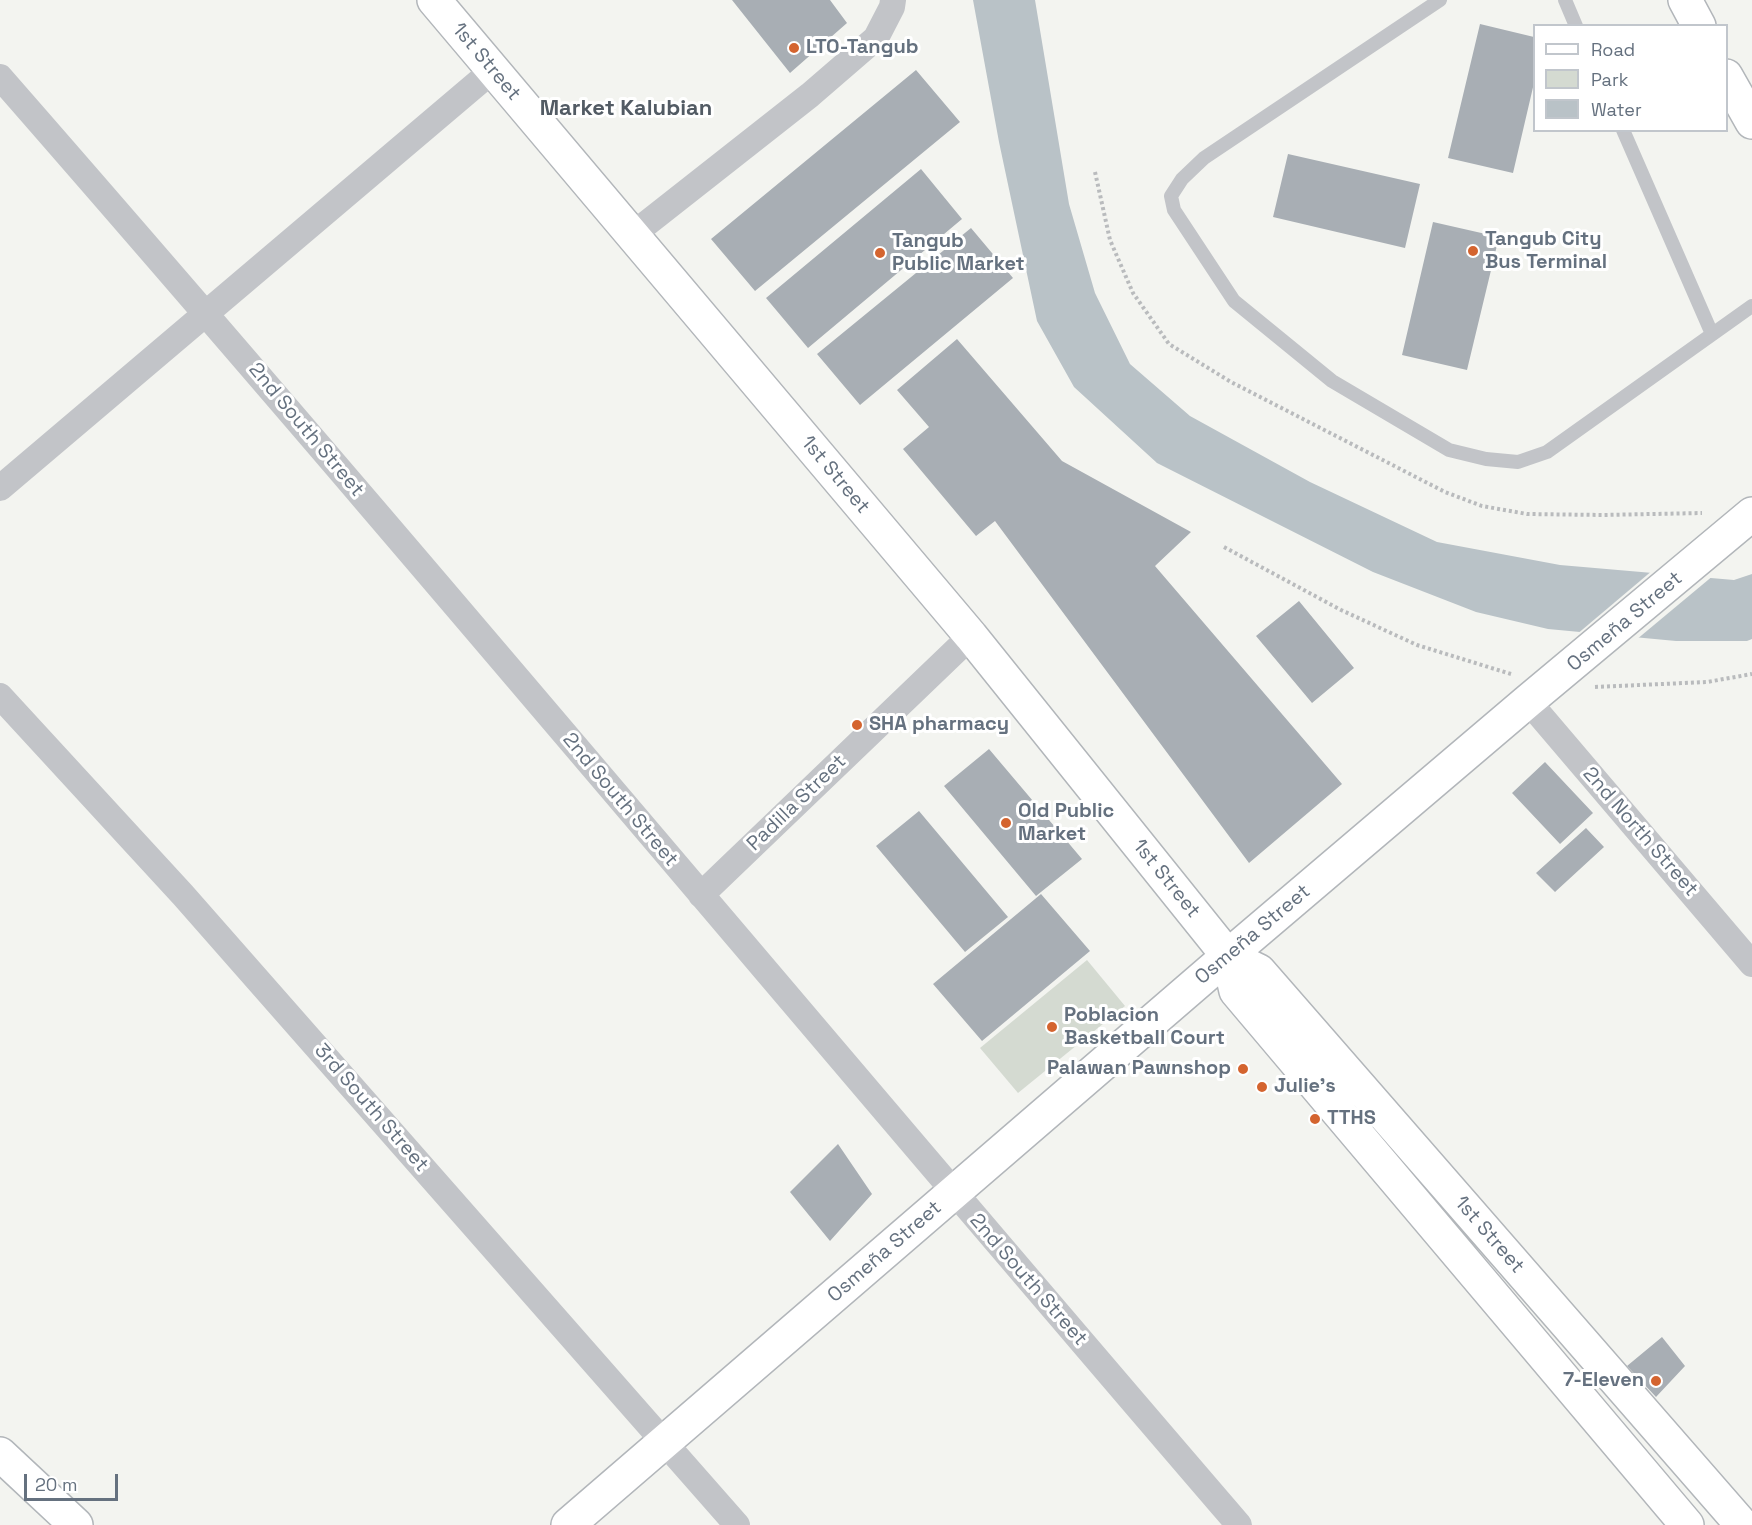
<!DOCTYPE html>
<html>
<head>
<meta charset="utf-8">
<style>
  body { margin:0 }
  #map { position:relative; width:1752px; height:1525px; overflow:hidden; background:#f3f4f0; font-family:"Space Grotesk",sans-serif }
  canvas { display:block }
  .legend { position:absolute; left:1533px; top:24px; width:195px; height:108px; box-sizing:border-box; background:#fff; border:2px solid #c1c6cc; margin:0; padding:8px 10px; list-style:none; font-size:18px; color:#65717f }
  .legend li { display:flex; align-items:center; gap:12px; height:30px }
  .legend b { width:30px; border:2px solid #c1c6cc }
  .scale { position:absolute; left:24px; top:1474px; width:94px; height:27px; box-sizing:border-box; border:3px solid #65717f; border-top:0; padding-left:8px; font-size:18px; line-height:21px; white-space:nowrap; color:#65717f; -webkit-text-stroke:4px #fff; paint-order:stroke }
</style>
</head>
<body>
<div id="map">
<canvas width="1752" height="1525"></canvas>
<ul class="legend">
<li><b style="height:8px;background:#fff"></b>Road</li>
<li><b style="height:16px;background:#d4dad1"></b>Park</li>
<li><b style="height:16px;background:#b9c2c7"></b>Water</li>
</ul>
<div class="scale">20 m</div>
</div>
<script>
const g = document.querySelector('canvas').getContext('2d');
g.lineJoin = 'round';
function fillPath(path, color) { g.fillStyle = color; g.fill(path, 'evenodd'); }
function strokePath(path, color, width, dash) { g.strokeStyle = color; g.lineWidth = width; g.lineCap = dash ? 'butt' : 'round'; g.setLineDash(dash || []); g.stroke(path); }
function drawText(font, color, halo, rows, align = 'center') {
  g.font = font + ' "Space Grotesk",sans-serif'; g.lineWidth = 6; g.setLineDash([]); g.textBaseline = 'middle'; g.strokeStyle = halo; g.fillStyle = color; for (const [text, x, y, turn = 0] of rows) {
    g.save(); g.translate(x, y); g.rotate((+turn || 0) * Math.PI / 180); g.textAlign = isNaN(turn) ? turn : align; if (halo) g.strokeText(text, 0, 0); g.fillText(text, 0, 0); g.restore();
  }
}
const green = new Path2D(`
  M1087 960 1125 1006 1018 1093 980 1048Z`);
const water = new Path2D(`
  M973 0H1035L1069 204 1095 293 1130 364 1190 416 1310 482 1437 542 1560 565 1734 580 1752 574V639L1747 641H1676L1548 629 1476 612 1373 572 1157 463 1074 387 1037 321 999 142Z`);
const pier = new Path2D(`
  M1653 570 1714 575 1636 640 1576 635Z`);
const building = new Path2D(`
  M732 0H830L847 23 790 73Z
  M1480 24 1534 37V83L1513 173 1448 158Z
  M916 70 960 122 755 291 711 239Z
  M1288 154 1420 184 1405 248 1273 217Z
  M921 169 962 219 808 348 766 298Z
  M1433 222 1499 237 1467 370 1402 355Z
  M971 228 1013 278 860 405 817 354Z
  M957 339 1062 461 1191 532 1155 566 1342 784 1249 863 995 521 976 536 903 449 929 427 897 390Z
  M1299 601 1354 668 1312 703 1256 636Z
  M989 749 1082 859 1036 896 944 786Z
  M1545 762 1593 813 1560 844 1512 793Z
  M919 811 1008 917 965 952 876 846Z
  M1586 828 1604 847 1555 892 1536 873Z
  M1041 894 1090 951 982 1041 933 984Z
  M838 1144 872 1194 830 1241 790 1192Z
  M1662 1337 1685 1366 1656 1397 1627 1366Z`);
const path = new Path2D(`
  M1095 172 1110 240 1133 293 1169 344 1231 382 1445 492 1482 506 1527 514 1603 515 1702 513
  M1224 547 1341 610 1417 645 1511 674
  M1595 687 1707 682 1752 674`);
const lane = new Path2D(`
  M1440 0 1204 158 1182 179 1171 196 1174 210 1234 301 1332 381 1449 450 1486 459 1518 462 1547 452 1752 306
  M1565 0 1576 26
  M1623 130 1712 334`);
const street = new Path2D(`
  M0 77C418 555 825 1044 1239 1525
  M632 235 810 95 876 38 892 7 893 0
  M0 488 493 70
  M0 696 183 895 737 1525
  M1528 701 1752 964
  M701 895 971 636`);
const secondary = new Path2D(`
  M434 0 971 636 1228 956 1236 991 1687 1525
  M1685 0 1699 26
  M1726 76 1752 122
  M1228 956 1259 971 1742 1525
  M0 1454 76 1525
  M568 1525 1228 956 1528 701 1752 514`);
const markers = [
  [794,48,6,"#d4642f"],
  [1473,251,6,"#d4642f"],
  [880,253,6,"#d4642f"],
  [857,725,6,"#d4642f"],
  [1006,823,6,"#d4642f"],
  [1052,1027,6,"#d4642f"],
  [1243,1069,6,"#d4642f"],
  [1262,1087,6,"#d4642f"],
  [1315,1119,6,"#d4642f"],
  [1656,1381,6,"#d4642f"]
];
const poiNames = [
  ["LTO-Tangub",806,48],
  ["Tangub City",1485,240],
  ["Bus Terminal",1485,263],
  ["Tangub",892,242],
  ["Public Market",892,265],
  ["SHA pharmacy",869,725],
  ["Old Public",1018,812],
  ["Market",1018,835],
  ["Poblacion",1064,1016],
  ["Basketball Court",1064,1039],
  ["Palawan Pawnshop",1231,1069,"right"],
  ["Julie's",1274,1087],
  ["TTHS",1327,1119],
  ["7-Eleven",1644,1381,"right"]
];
const streetNames = [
  ["1st Street",486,62,50],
  ["2nd South Street",306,430,50],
  ["1st Street",835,475,50],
  ["Osmeña Street",1625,622,-40],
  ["2nd South Street",620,800,50],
  ["Padilla Street",797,803,-44],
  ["2nd North Street",1640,832,49],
  ["1st Street",1166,879,51],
  ["Osmeña Street",1253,935,-40],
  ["3rd South Street",371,1108,49],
  ["1st Street",1489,1235,49],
  ["Osmeña Street",885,1252,-41],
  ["2nd South Street",1028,1280,49]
];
const quarterNames = [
  ["Market Kalubian",626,109]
];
fillPath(green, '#d4dad1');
fillPath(water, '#b9c2c7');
fillPath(pier, '#f3f4f0');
fillPath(building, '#a8aeb4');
strokePath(secondary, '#b2b6ba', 36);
strokePath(path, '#b9bbbd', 4, [3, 3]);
strokePath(lane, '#c2c4c8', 14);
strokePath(street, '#c2c4c8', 26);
strokePath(secondary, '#fff', 33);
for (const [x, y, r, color] of markers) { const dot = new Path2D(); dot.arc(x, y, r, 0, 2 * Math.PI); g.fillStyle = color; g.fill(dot); strokePath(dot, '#fff', 2); }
drawText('bold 20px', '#65717f', '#fff', poiNames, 'left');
drawText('20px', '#65717f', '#fff', streetNames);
drawText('bold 22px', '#525b64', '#fff', quarterNames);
</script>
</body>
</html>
